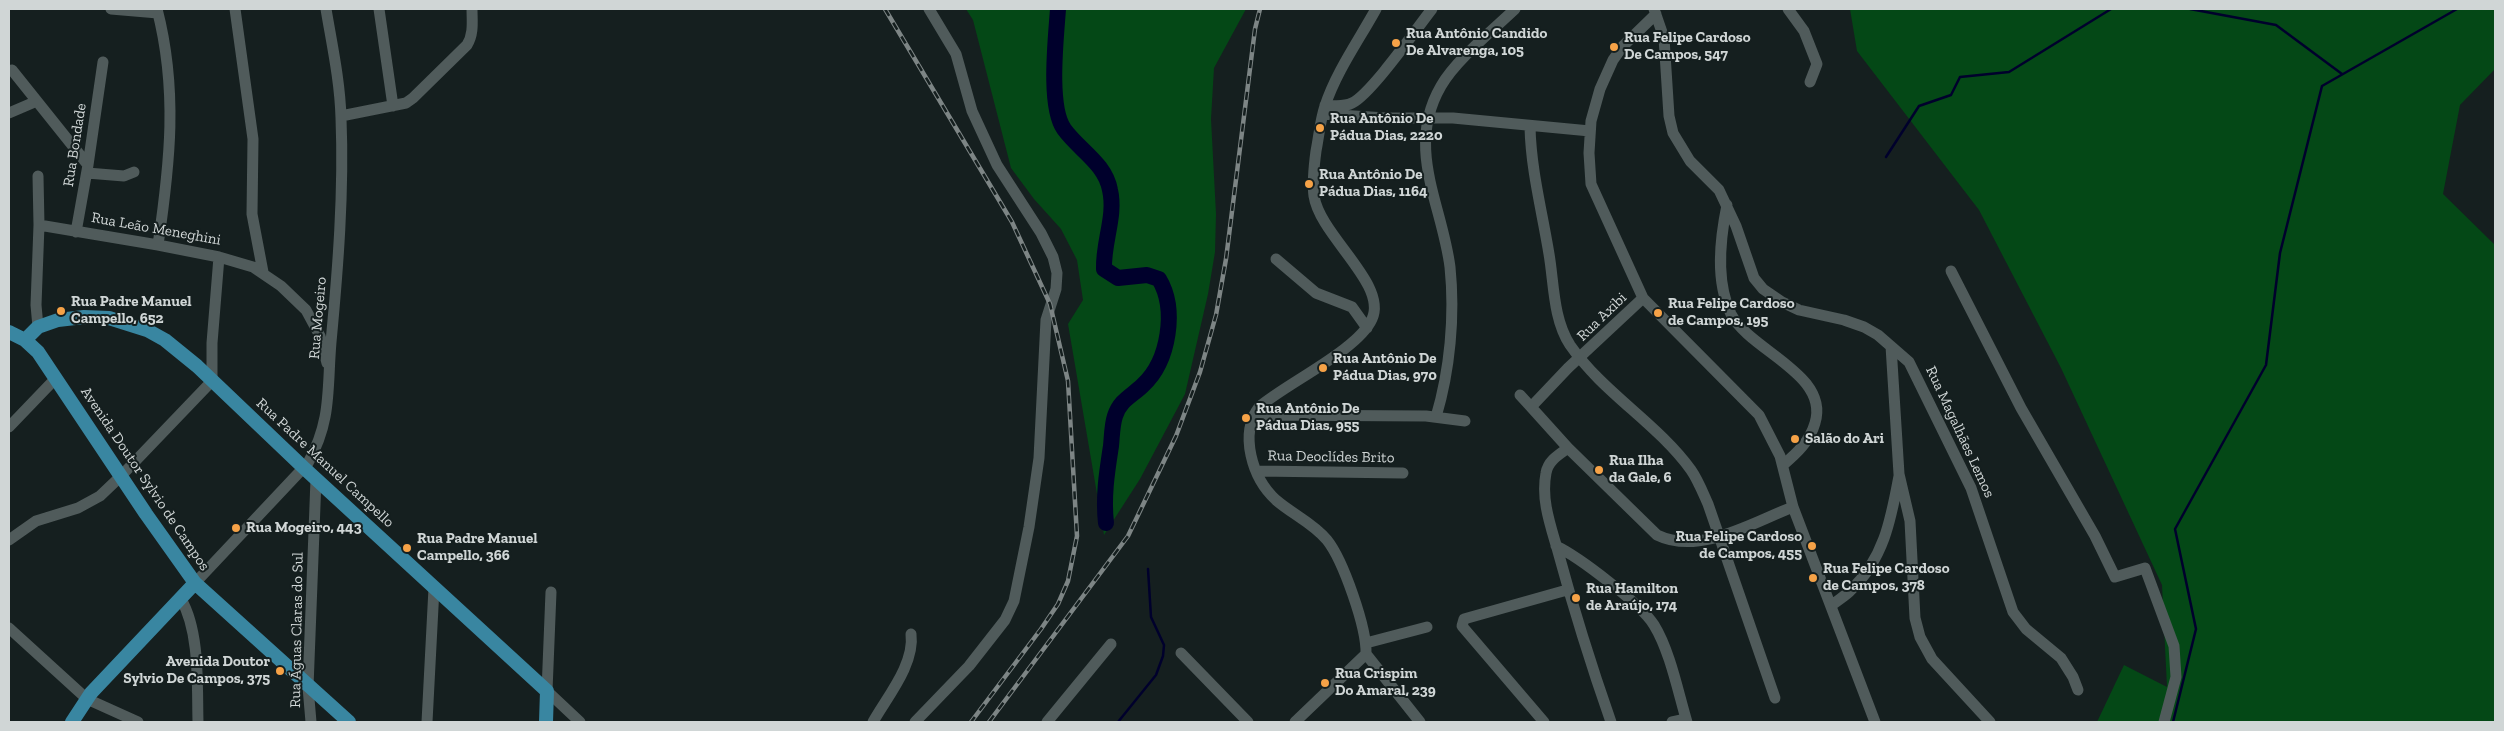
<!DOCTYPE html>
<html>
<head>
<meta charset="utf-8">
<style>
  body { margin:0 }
  #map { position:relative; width:2504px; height:731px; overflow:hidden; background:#151f1f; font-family:"Zilla Slab",serif }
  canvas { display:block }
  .frame { position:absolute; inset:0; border:10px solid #d0d6d6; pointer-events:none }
</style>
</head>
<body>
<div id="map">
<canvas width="2504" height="731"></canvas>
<div class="frame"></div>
</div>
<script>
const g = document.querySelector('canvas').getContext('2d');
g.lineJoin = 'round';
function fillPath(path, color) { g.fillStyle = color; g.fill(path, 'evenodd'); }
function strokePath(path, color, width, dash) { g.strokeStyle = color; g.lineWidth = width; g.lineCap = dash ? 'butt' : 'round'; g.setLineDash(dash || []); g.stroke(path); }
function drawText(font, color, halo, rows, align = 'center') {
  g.font = font + ' "Zilla Slab",serif'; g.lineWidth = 4; g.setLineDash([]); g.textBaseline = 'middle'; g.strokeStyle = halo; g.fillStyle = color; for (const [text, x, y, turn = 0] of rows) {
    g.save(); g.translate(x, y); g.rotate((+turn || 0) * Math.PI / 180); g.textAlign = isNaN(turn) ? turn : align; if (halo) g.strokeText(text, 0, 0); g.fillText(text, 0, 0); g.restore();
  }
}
const green = new Path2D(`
  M966 9H1246L1214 68 1211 119 1216 214 1215 252 1208 294 1185 394 1140 479 1104 535 1068 324 1083 300 1077 260 1061 229 1034 199 1011 168 973 20Z
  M1850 9H2495V69L2460 105 2443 194 2495 245V722H2097L2124 665 2167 687 2162 585 2061 368 1979 210 1857 51Z`);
const stream = new Path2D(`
  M2190 9 2276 25 2342 74
  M1886 157 1919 106 1951 95 1960 77 2009 72 2111 9
  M1118 722 1156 675 1163 656 1164 645 1151 617 1148 569
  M2173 722 2196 629 2175 529 2266 365 2280 253 2322 86 2457 9`);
const river = new Path2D(`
  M1058 9C1056 38 1048 106 1064 129 1079 150 1105 163 1110 190 1116 216 1103 242 1104 269L1118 278 1147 275 1159 279C1177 309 1169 361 1143 385 1132 396 1120 400 1115 416 1112 425 1112 436 1111 446 1107 472 1103 496 1106 523`);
const minor = new Path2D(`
  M111 9 158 13
  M157 9C178 90 170 163 158 245
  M235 9 253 139 252 214 263 272
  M379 9 393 106
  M1376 9C1359 40 1336 72 1325 106 1320 121 1319 136 1316 151 1314 166 1312 181 1314 196 1320 236 1388 284 1372 319 1358 350 1287 383 1259 407 1239 434 1252 478 1276 500 1292 514 1313 523 1327 540 1343 560 1367 628 1366 654L1420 722
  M1654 9 1664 38 1669 116 1673 133 1690 161 1719 190 1736 226 1754 278 1763 289 1782 302 1799 310 1844 320 1864 327 1878 335 1909 362 1971 488 2013 612 2026 629 2061 658 2073 677 2078 690
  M1788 9 1804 31 1817 64 1810 82
  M1656 14 1623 46 1613 60 1600 89 1591 121 1589 153 1591 184 1643 298 1759 415 1780 456 1793 507 1875 722
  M12 70 88 165
  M1325 105C1334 106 1344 107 1352 103 1371 94 1417 28 1432 9
  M9 113 37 101
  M1323 114 1386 118H1453L1590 131
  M341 116 406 103 413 98 467 45C474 34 472 21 472 9
  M1530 127C1531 170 1542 211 1549 254 1554 283 1553 319 1570 345 1603 393 1657 423 1691 470 1698 480 1703 493 1708 504L1775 698
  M87 173 124 176 134 172
  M38 176 39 225
  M1727 205C1720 239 1715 281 1731 314 1750 351 1830 374 1815 423 1810 441 1797 453 1783 465
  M76 232 88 165 103 62
  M1276 259 1316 293 1352 307 1367 328
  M1951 271 2021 408 2095 536 2115 577 2145 568 2174 646 2176 677 2164 722
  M38 327 36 305 39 225 158 245 219 257 253 267 281 286 306 310 320 336 327 363
  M1891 346 1899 474 1910 521 1915 618 1920 637 1932 659 1990 722
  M1520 395 1531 407 1568 368 1643 298
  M1531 407 1568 448 1657 535C1700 556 1753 522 1793 507
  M1254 415 1426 416 1465 421
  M1436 417C1450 370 1455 316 1450 267 1442 204 1405 148 1441 86 1456 60 1493 30 1515 9
  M9 427 56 378
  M1568 448C1558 455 1548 461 1546 473 1541 499 1550 524 1557 548 1573 607 1591 665 1611 722
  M1258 471 1403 473
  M9 540 36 521 78 508 100 496 121 476 212 381V343L219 257
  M1556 546C1579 557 1641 604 1654 625 1670 651 1678 692 1687 722
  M195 583 308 463C332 420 327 389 331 342 338 268 344 192 341 118 340 81 332 45 326 9
  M551 592 547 691 580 722
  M181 599C200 632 197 684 198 722
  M1832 605C1838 600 1845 596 1850 591 1884 559 1891 519 1899 476
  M9 628 87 699 138 722
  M1366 643 1427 627
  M1181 653 1248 722
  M311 722 308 687 316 479
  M427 722 434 588
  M873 722C887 697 915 664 911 634
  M915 722 969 666 1005 620 1014 601 1029 527 1039 458 1046 320 1056 289 1057 273 1053 257 1041 233 997 165 972 111 956 54 929 9
  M1047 722 1111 644
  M1295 722 1366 654
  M1544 722 1462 626 1464 619 1567 590
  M1672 722 1686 719`);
const major = new Path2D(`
  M9 332 25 340 38 352 146 514 195 583 349 722
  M25 340 38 327 58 320 84 317 109 318 147 330 165 340 197 366 304 468 547 691 546 722
  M72 722 91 693 195 583`);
const rail = new Path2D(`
  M885 9 1012 222 1050 304 1068 381 1077 536 1068 581 1058 604 1041 629 971 722
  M989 722 1128 536 1176 436 1200 372 1216 315 1226 259 1255 29 1260 9`);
const markers = [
  [1396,43,5,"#f6a247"],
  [1614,47,5,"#f6a247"],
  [1320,128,5,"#f6a247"],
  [1309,184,5,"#f6a247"],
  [61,311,5,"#f6a247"],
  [1658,313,5,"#f6a247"],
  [1323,368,5,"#f6a247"],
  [1246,418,5,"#f6a247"],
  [1795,439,5,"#f6a247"],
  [1599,470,5,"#f6a247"],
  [236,528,5,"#f6a247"],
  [1812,546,5,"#f6a247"],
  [407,548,5,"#f6a247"],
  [1813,578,5,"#f6a247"],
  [1576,598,5,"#f6a247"],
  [280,671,5,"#f6a247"],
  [1325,683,5,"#f6a247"]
];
const poiNames = [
  ["Rua Antônio Candido",1406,34],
  ["De Alvarenga, 105",1406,51],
  ["Rua Felipe Cardoso",1624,38],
  ["De Campos, 547",1624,55],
  ["Rua Antônio De",1330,119],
  ["Pádua Dias, 2220",1330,136],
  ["Rua Antônio De",1319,175],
  ["Pádua Dias, 1164",1319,192],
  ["Rua Padre Manuel",71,302],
  ["Campello, 652",71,319],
  ["Rua Felipe Cardoso",1668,304],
  ["de Campos, 195",1668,321],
  ["Rua Antônio De",1333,359],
  ["Pádua Dias, 970",1333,376],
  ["Rua Antônio De",1256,409],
  ["Pádua Dias, 955",1256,426],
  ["Salão do Ari",1805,439],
  ["Rua Ilha",1609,461],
  ["da Gale, 6",1609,478],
  ["Rua Mogeiro, 443",246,528],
  ["Rua Felipe Cardoso",1802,537,"right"],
  ["de Campos, 455",1802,554,"right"],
  ["Rua Padre Manuel",417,539],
  ["Campello, 366",417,556],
  ["Rua Felipe Cardoso",1823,569],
  ["de Campos, 378",1823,586],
  ["Rua Hamilton",1586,589],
  ["de Araújo, 174",1586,606],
  ["Avenida Doutor",270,662,"right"],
  ["Sylvio De Campos, 375",270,679,"right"],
  ["Rua Crispim",1335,674],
  ["Do Amaral, 239",1335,691]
];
const streetNames = [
  ["Rua Bondade",75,145,-81],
  ["Rua Leão Meneghini",156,229,10],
  ["Rua Axibi",1602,317,-44],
  ["Rua Mogeiro",318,318,-85],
  ["Rua Magalhães Lemos",1960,432,65],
  ["Rua Deoclídes Brito",1331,457,1],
  ["Rua Padre Manuel Campello",325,463,43],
  ["Avenida Doutor Sylvio de Campos",145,479,56],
  ["Rua Águas Claras do Sul",297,630,-89]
];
fillPath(green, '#044816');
strokePath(stream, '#00002c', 2.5);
strokePath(river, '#00002c', 16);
strokePath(minor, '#505b5b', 11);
strokePath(major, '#3986a1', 14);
strokePath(rail, '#7d8585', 4.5);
strokePath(rail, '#151f1f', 2.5, [8]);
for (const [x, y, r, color] of markers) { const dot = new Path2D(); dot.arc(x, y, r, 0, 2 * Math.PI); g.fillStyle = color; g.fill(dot); strokePath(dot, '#151f1f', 2); }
drawText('bold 15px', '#d0d6d6', '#151f1f', poiNames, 'left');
drawText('15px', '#d0d6d6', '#151f1f', streetNames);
</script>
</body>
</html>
